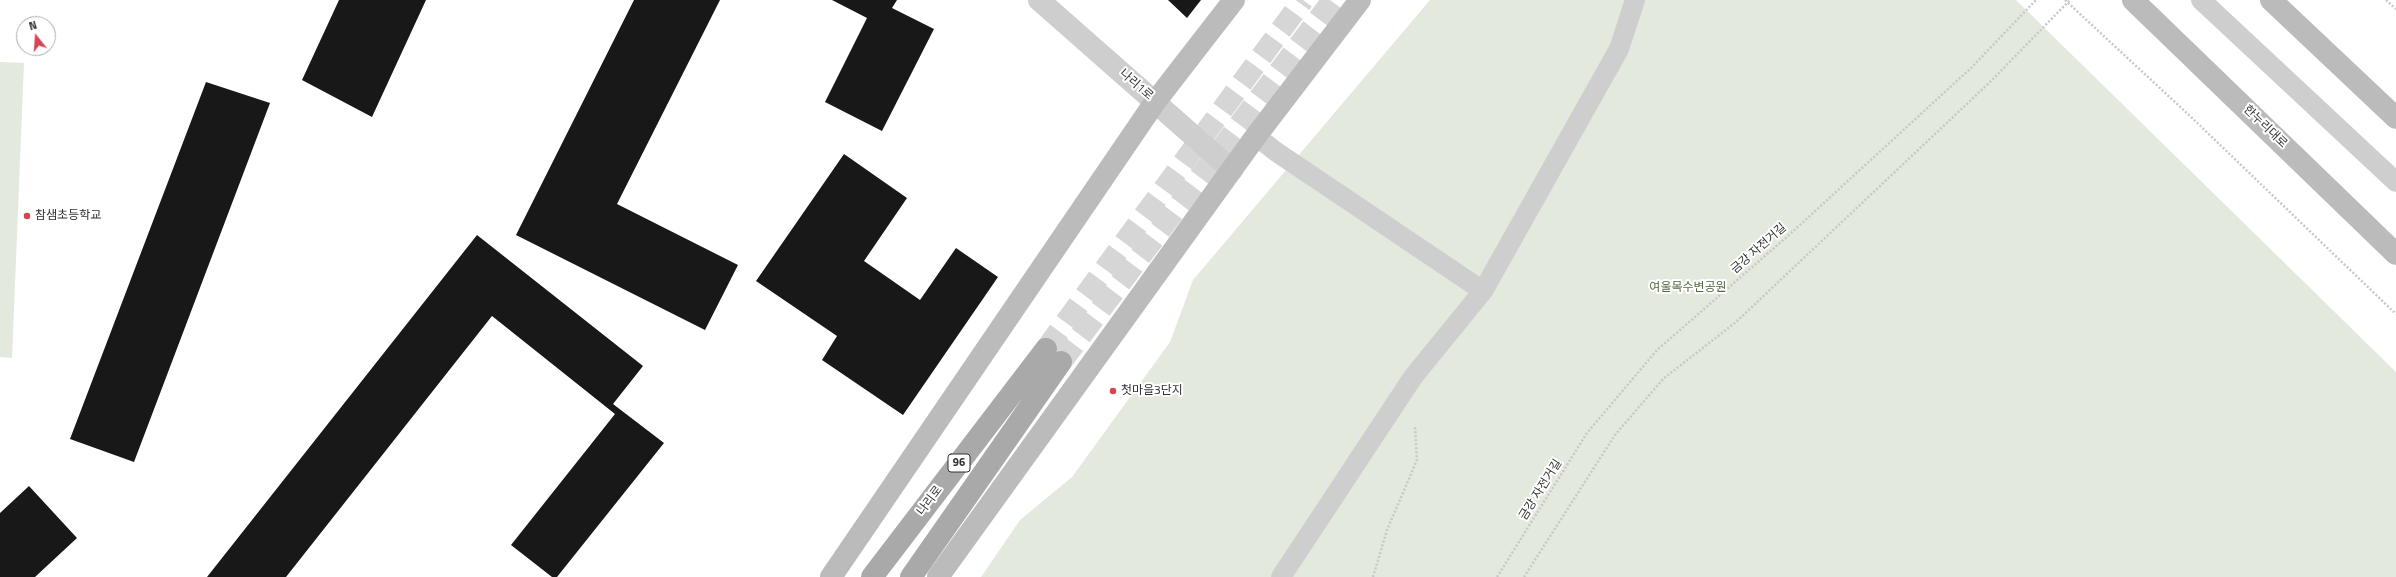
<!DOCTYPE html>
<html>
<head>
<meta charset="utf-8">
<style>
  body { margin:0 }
  #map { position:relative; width:2396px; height:577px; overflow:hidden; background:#fff; font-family:"Titillium Web",sans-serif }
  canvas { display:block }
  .north { position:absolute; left:16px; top:16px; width:40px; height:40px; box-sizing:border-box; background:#fff; border:1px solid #adadad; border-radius:50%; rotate:343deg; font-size:11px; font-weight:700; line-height:16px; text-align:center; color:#313131 }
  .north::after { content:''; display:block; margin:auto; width:14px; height:18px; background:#d54554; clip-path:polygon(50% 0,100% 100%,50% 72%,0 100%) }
</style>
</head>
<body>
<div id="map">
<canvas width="2396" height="577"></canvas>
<div class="north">N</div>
</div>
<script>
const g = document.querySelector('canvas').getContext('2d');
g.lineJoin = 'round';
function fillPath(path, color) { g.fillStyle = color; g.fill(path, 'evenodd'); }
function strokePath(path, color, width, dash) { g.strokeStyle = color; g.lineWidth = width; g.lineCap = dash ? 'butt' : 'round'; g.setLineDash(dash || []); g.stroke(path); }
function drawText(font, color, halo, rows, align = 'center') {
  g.font = font + ' "Titillium Web","Noto Sans KR",sans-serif'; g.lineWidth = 4; g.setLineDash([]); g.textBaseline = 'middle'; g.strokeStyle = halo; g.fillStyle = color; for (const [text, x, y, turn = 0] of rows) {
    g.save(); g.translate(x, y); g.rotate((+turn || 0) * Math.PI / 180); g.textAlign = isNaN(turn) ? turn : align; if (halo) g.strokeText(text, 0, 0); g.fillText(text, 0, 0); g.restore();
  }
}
const green = new Path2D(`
  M1430 0H2016L2396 372V577H981L1020 520 1072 477 1170 342 1193 280Z
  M0 62 24 63 12 358 0 357Z`);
const building = new Path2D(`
  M339 0H426L372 117 302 80Z
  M634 0H720L617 204 738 265 705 330 516 235Z
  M832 0H897L892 8 934 29 882 131 825 102 867 18Z
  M1168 0H1201L1187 18Z
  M206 82 270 103 134 462 70 439Z
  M844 154 907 198 864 261 920 300 956 248 998 277 903 415 822 360 837 336 756 281Z
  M477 235 643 366 613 404 664 443 557 577H552L511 545 615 414 492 316 286 577H207Z
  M29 486 77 538 35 577H0V513Z`);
const primaryTunnel = new Path2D(`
  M1046 349 1303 0
  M1061 362 1333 0`);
const path = new Path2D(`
  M2386 0 2396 9
  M1373 577 1387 530 1417 460 1415 426
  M1497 577 1587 433 1657 350 1789 235 1971 68 2036 0
  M1524 577 1615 435 1663 379 1736 322 1989 83 2070 0`);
const lane = new Path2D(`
  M2201 0 2396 182
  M1256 136 1275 151 1483 291
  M1281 577 1413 377 1483 291 1619 49 1635 0`);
const street = new Path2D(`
  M1039 0 1232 170`);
const secondary = new Path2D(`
  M2133 0 2396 254
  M2271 0 2396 118
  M831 577 1155 102 1234 0
  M938 577 1256 136 1360 0`);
const primary = new Path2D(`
  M872 577 1046 349
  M911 577 1061 362`);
const pathBridge = new Path2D(`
  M2065 0 2190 116 2396 314`);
const markers = [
  [27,216,4,"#d54554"],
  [1113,391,4,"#d54554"]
];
const shields = [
  [959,463,22]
];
const shieldNames = [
  ["96",959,463]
];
const streetNames = [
  ["나리1로",1136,85,41],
  ["한누리대로",2265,127,44],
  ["금강 자전거길",1759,249,-41],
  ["금강 자전거길",1541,490,-58],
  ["나리로",930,501,-53]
];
const poiNames = [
  ["참샘초등학교",35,216],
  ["첫마을3단지",1121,391]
];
const parkNames = [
  ["여울목수변공원",1688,288]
];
fillPath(green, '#e4e9de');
fillPath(building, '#181818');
strokePath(primaryTunnel, '#d6d6d6', 22, [22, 11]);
strokePath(path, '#c8c8c8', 2.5, [2, 2]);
strokePath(lane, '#cecece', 20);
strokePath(street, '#cecece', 22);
strokePath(secondary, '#bbb', 22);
strokePath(primary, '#a9a9a9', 22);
strokePath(pathBridge, '#c8c8c8', 2.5, [2, 2]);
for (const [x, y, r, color] of markers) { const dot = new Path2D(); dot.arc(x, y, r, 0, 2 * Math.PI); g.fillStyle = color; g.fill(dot); strokePath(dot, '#fff', 1.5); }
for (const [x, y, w] of shields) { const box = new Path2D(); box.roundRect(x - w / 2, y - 9, w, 18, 3); g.fillStyle = '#fff'; g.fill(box); strokePath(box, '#313131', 1); }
drawText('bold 11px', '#313131', null, shieldNames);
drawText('12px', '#313131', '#fff', streetNames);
drawText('12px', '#313131', '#fff', poiNames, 'left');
drawText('12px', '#556942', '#fff', parkNames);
</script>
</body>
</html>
